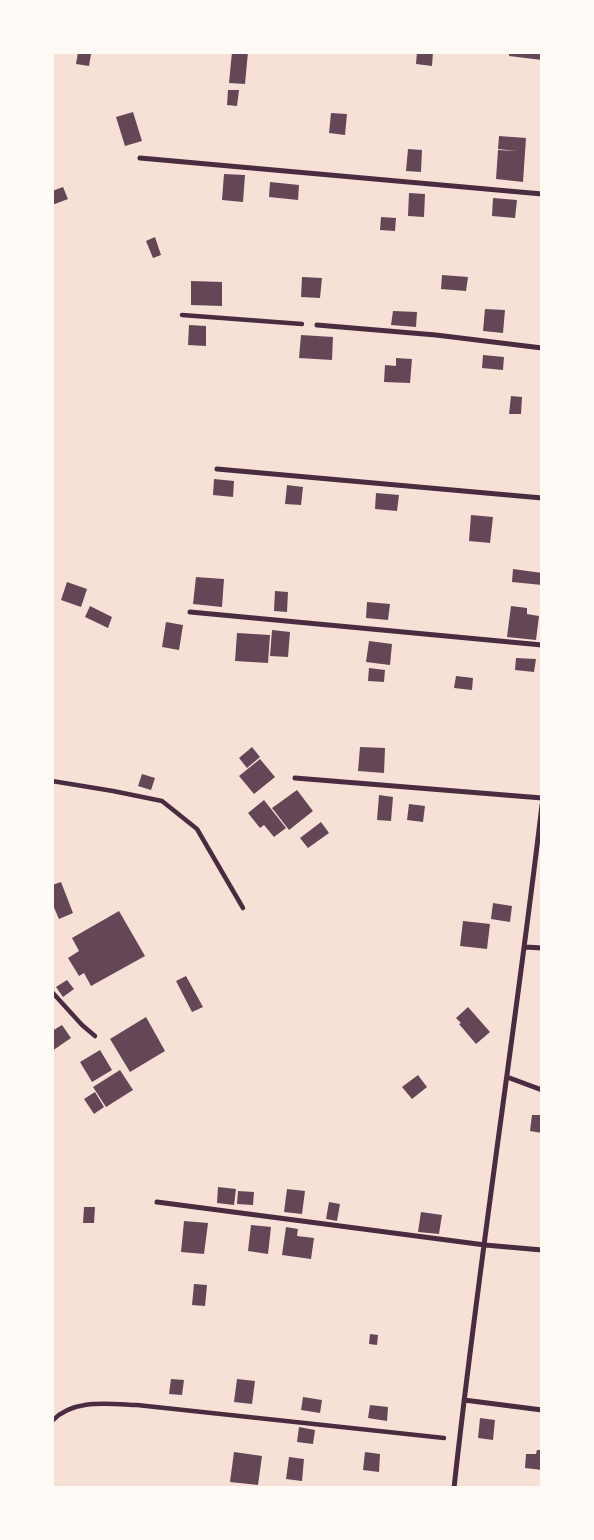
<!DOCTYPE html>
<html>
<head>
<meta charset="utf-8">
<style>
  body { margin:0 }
  #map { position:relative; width:594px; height:1540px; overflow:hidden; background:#f7e1d7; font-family:Mulish,sans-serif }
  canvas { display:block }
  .frame { position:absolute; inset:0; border:54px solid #fffaf5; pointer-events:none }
</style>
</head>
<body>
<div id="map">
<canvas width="594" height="1540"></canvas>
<div class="frame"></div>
</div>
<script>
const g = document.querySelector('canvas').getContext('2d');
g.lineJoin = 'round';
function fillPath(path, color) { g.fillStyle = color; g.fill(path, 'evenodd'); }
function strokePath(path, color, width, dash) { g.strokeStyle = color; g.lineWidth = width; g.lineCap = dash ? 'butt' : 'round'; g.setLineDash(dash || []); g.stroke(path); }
const building = new Path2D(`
  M78 52 91 54 89 66 76 64Z
  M232 52H248L245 84 229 83Z
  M417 52H433L432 66 416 64Z
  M509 52H542V60L509 56Z
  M228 90H239L237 106 227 105Z
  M133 112 142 141 125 146 116 117Z
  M331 113 347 114 345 135 329 133Z
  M499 136 526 138 523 182 496 179 498 150 517 151 498 149Z
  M408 149 422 150 421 172 406 171Z
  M224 174 245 175 243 202 222 200Z
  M270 182 299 185 298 200 269 197Z
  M63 187 68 199 52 205V191Z
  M409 193 425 194 424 217 408 216Z
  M493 198 517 200 515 218 492 216Z
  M381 217 396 218 395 231 380 230Z
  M155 237 161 255 153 258 146 241Z
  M442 275 468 277 466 291 441 289Z
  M302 277 322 278 320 298 301 297Z
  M191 281 222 282V306L191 305Z
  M485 309 505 310 503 333 483 331Z
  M393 311 417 312 416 327 391 325Z
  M189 325 206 326V346L188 345Z
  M301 335 333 337 332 360 299 358Z
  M483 355 504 357 503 370 482 368Z
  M396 358 412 359 410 383 384 382 385 365 396 366Z
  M511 396 522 397 521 414H509Z
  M214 479 234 481 233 497 213 495Z
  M287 485 303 487 301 505 285 504Z
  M376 493 399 495 397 511 375 509Z
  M471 515 493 517 490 543 469 541Z
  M513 569 542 573V585L512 582Z
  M196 577 224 579 222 607 193 604Z
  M67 582 87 589 81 607 61 600Z
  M275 591 288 592 287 612 274 611Z
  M367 602 390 604 388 620 366 618Z
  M90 606 112 617 108 628 85 617Z
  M511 606 527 608V614L539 616 536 640 507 637Z
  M166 622 183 625 179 650 162 647Z
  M272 630 290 632 288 657 270 656Z
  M237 633 270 635 268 663 235 661Z
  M369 641 392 644 390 665 366 662Z
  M516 658 536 659 534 672 515 670Z
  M369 668 385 670 384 682 368 681Z
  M456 676 473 678 472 690 454 688Z
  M252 747 260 757 247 768 239 758Z
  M360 747 385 748 384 773 358 771Z
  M260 759 275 777 254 794 239 776Z
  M142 774 155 778 151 790 138 786Z
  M297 790 313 811 289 830 272 808Z
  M379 795 393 797 391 821 377 820Z
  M264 800 286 828 274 837 264 825 260 828 248 813Z
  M409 804 425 806 423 822 407 820Z
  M321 822 329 833 308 848 300 838Z
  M61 882 73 913 59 919 52 903V885Z
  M493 903 512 906 510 922 491 919Z
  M119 911 145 956 91 986 84 973 79 976 68 958 79 951 72 938Z
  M463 921 490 924 487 949 460 946Z
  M186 976 203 1007 192 1012 176 981Z
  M67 980 74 989 63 997 56 987Z
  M468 1007 490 1032 476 1044 459 1024 461 1023 456 1018Z
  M146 1017 165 1051 130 1072 110 1039Z
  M62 1025 71 1038 52 1051V1031Z
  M100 1050 112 1070 92 1082 80 1062Z
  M120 1070 133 1090 106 1107 93 1087Z
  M418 1075 427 1087 412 1099 402 1087Z
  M95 1092 104 1107 94 1114 84 1099Z
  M532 1115H542V1133L530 1131Z
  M218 1187 236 1189 234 1205 217 1203Z
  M287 1189 305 1191 302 1214 284 1212Z
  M238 1191 254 1192 253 1205 237 1204Z
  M329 1202 340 1204 337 1221 326 1219Z
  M84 1207H95L94 1223H83Z
  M421 1212 442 1215 439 1234 418 1232Z
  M184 1221 208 1223 204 1254 181 1252Z
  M251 1225 271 1227 268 1254 248 1251Z
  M286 1227 298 1229 297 1236 314 1238 311 1259 282 1255Z
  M194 1284 207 1285 205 1306 192 1305Z
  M370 1334 378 1335 377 1345 369 1344Z
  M171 1379 184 1380 182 1395 169 1394Z
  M237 1379 255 1381 252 1404 234 1402Z
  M303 1397 322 1400 320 1413 301 1410Z
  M370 1405 388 1407 387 1421 368 1418Z
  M480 1418 495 1420 493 1440 478 1438Z
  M299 1427 315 1430 313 1444 297 1442Z
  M537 1450H542V1470L525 1468 526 1454H536Z
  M234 1452 262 1456 258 1485 230 1482Z
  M365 1452 380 1454 379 1472 363 1470Z
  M289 1457 304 1459 302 1481 286 1479Z`);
const path = new Path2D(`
  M182 315 302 324
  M52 781 113 791 162 801 197 829 243 908
  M52 992 82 1025 95 1036
  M52 1421C73 1398 110 1404 137 1405L444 1438`);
const service = new Path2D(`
  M140 158 542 194
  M317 325 436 335 542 348
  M217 469 542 498
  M190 612 542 645
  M295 778 542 798
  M525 947 542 948
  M507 1077 542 1090
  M157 1202 485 1245 542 1250
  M464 1400 542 1410
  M454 1488C479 1259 515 1033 542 805`);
fillPath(building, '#644757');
strokePath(path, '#4a2c40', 4.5);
strokePath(service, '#4a2c40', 5);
</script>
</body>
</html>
